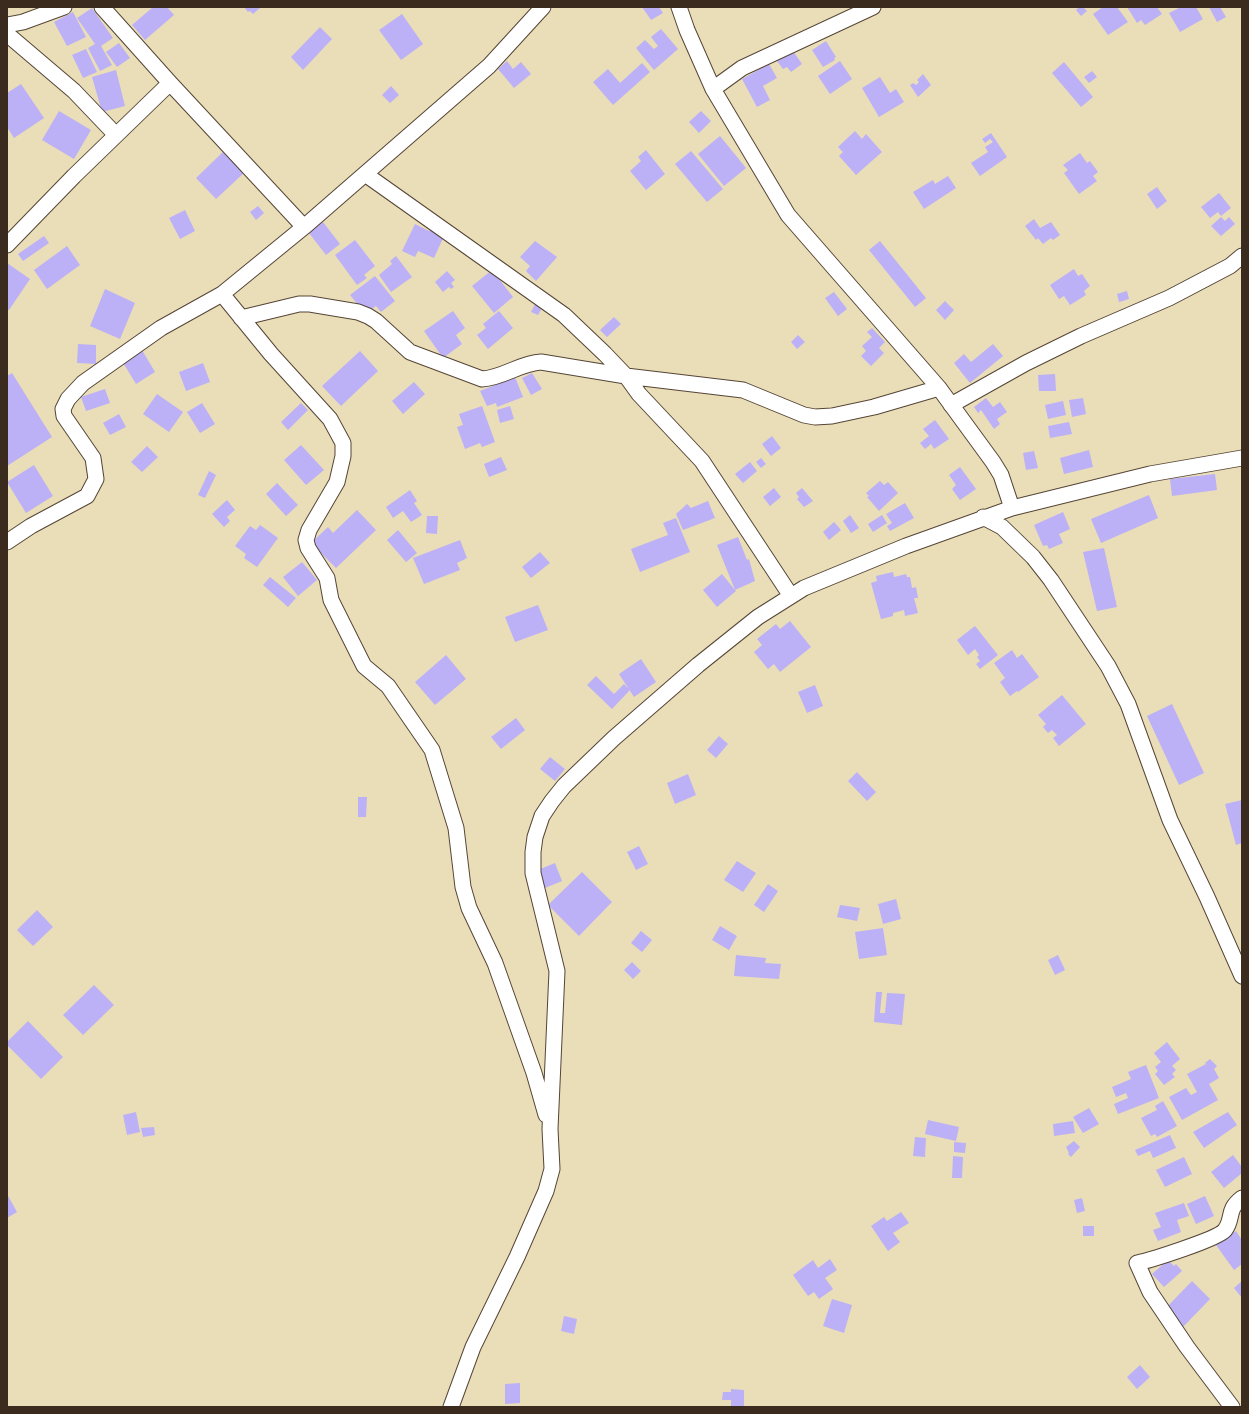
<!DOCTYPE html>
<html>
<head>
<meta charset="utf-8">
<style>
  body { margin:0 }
  #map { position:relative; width:1249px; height:1414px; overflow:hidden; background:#eadeb9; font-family:"Indie Flower",sans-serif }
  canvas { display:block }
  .frame { position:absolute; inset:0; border:8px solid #3b2a1e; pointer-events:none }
</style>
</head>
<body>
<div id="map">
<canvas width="1249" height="1414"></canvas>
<div class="frame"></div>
</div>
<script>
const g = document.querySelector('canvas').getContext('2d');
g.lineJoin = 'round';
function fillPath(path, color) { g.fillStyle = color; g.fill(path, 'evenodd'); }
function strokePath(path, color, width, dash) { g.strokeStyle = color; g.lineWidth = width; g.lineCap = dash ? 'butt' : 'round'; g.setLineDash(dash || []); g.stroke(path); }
const building = new Path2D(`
  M153 7H167L174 15 145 40 132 25Z
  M244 7H261L253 14 250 11 248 12Z
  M642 7H659L663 13 651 20Z
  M1079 7H1083L1087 11 1081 16 1076 10Z
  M1103 7H1117L1128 22 1108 35 1093 14Z
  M1127 7H1157L1162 14 1145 25 1141 20 1137 23Z
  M1181 7H1196L1203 19 1180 32 1169 13Z
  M1209 7H1220L1226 17 1217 22Z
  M92 8 113 38 101 46 112 65 100 71 88 48 95 44 77 18Z
  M73 12 86 37 67 46 54 22Z
  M402 14 423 44 401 60 379 30Z
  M320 27 332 39 303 70 291 57Z
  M661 29 678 49 654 70 636 48 645 40 654 49 658 46 651 37Z
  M826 41 836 57 834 58 835 60 823 67 812 50Z
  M119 43 130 58 117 67 106 52Z
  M86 49 97 72 83 78 72 55Z
  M793 51 802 64 791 72 787 67 783 69 777 61Z
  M507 61 513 69 521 62 531 74 514 88 498 69Z
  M840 61 852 79 830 94 818 76Z
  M1064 62 1093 97 1081 107 1052 73Z
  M642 63 650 72 613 105 593 82 608 69 620 83Z
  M769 64 777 78 763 86 770 100 757 107 742 79Z
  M116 70 125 106 102 112 92 77Z
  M1092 71 1097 77 1089 83 1084 77Z
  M923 74 931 85 918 97 910 85 913 83 916 85 919 82 917 80Z
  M880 77 890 93 896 89 904 102 879 117 862 88Z
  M21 84 44 118 14 138 7 127V93Z
  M391 86 399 95 390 103 382 95Z
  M59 111 91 130 74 159 42 140Z
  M701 111 711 121 699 133 689 122Z
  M855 131 862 139 866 134 882 152 856 175 839 156 843 152 838 147Z
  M991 133 1007 157 980 176 971 163 988 152 985 147 993 142 990 139 985 143 982 139Z
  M720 136 746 168 724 186 698 154Z
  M646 150 665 174 646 190 630 171 641 161 638 157Z
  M224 151 245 172 216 199 196 178Z
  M691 151 723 189 707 202 675 164Z
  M1080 153 1087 163 1090 161 1098 172 1093 176 1097 181 1079 194 1064 173 1068 170 1063 165Z
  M948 176 956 188 924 209 913 192 933 180 935 184Z
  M1157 187 1167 201 1157 209 1147 194Z
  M1219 193 1231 208 1221 216 1218 212 1210 218 1201 207Z
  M258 206 264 213 256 220 250 212Z
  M185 210 195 231 180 239 169 218Z
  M1221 217 1225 221 1229 217 1235 224 1221 236 1211 226Z
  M1034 219 1040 228 1051 222 1060 235 1053 240 1051 238 1043 244 1038 238 1036 240 1025 226Z
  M323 222 340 244 326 255 309 233Z
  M415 224 429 231 431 227 445 234 434 258 418 251 415 257 402 251Z
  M44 236 49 243 23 261 18 254Z
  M355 240 375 266 364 275 367 278 357 285 335 255Z
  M535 241 557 257 536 281 526 271 530 266 520 257Z
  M880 241 926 298 915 307 869 250Z
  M67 246 80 265 47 289 34 270Z
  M396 256 412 277 391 292 379 275 392 264 390 261Z
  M7 263 30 279 9 310 7 309Z
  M1074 269 1078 276 1082 274 1090 286 1084 291 1086 295 1070 305 1064 296 1059 299 1050 285Z
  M492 270 513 297 494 313 472 286Z
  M447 271 455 280 451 283 454 287 451 289 449 287 443 292 435 282Z
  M375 276 395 301 381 312 376 306 370 310 368 308 363 311 350 295Z
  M105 289 135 303 120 339 90 326Z
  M1127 291 1129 299 1119 302 1117 294Z
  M834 292 847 309 838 316 825 298Z
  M945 301 954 310 945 320 936 310Z
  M535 304 542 308 538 315 531 312Z
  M453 311 465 328 456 335 462 344 443 358 424 331Z
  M499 311 513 328 488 349 477 335 486 328 483 324Z
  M614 317 621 324 607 337 600 330Z
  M872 328 885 342 879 348 884 353 871 366 861 356 866 351 862 346 872 337 867 332Z
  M798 335 805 342 797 349 791 342Z
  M78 344 96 345V364L77 363Z
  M993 344 1003 356 970 383 954 363 964 354 971 362Z
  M142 350 155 372 136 384 122 361Z
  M360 351 378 371 341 406 322 386Z
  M203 363 210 382 186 391 179 372Z
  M12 373 52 437 7 466V376Z
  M532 373 542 389 531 395 522 378Z
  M1055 374 1056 391H1039L1038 375Z
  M515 377 523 397 497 407 496 403 487 406 480 391Z
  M414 382 425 394 403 414 392 401Z
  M105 389 110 403 86 411 81 397Z
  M157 394 183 412 169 432 143 414Z
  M986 398 993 407 1000 402 1007 412 997 419 1000 424 994 429 981 410 978 413 974 407Z
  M1083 398 1086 414 1072 417 1069 400Z
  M1063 401 1066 415 1048 419 1045 405Z
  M202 403 215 424 200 433 187 412Z
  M301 403 308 410 288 430 281 422Z
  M482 406 495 442 482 447 480 443 465 449 457 427 463 425 459 414Z
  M510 406 514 419 500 423 497 410Z
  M119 414 126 427 110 435 103 423Z
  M935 420 949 439 934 449 931 444 925 449 920 443 929 436 923 429Z
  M1069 422 1072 434 1050 438 1048 426Z
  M772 436 781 448 771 456 762 444Z
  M301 445 324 470 306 485 284 460Z
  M147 446 158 457 142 472 131 462Z
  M1089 450 1093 467 1064 474 1060 458Z
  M1034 451 1038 468 1026 470 1023 453Z
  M501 457 507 470 489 477 484 464Z
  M761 458 766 464 761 468 756 462Z
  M750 462 757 471 743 483 735 474Z
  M34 465 53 496 26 513 7 482Z
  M960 467 976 489 960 500 952 489 956 485 949 475Z
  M209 471 216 475 205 498 198 495Z
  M1215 474 1217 490 1172 496 1170 479Z
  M880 481 884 485 888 482 898 493 879 511 867 497 869 496 866 493Z
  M277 483 298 505 286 516 266 494Z
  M774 488 781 497 770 506 763 497Z
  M802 488 813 501 804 507 797 499 799 497 796 493Z
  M410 490 417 501 414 503 422 515 411 522 403 511 393 518 386 507Z
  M1149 495 1158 518 1101 543 1091 519Z
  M227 500 235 510 227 517 230 521 224 527 212 514Z
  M708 501 715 518 683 530 676 514 687 504 691 508Z
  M905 503 914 518 890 531 887 526 892 523 886 514Z
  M357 510 376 530 336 568 311 543 328 527 333 533Z
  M1063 512 1070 529 1059 534 1063 543 1049 549 1047 545 1043 546 1034 525Z
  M850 515 859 528 851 533 843 521Z
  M882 515 887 523 873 532 868 524Z
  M427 516H438L437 534 426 533Z
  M676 518 690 552 640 572 631 549 668 535 663 523Z
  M834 522 841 530 829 540 823 532Z
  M260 525 278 538 257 567 244 558 246 554 235 546 250 526 256 530Z
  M398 530 417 553 406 562 387 540Z
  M738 537 747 560 749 559 755 581 735 590 736 591 717 607 703 590 722 574 735 590 717 545Z
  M460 540 467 558 457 563 460 570 424 584 413 558Z
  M1104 548 1117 607 1097 611 1083 552Z
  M540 552 550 563 531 578 522 567Z
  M302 562 317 580 298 596 283 577Z
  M893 572 894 577 906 574 907 577H910L912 588 916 587 918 598H914L918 613 905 616 904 610 893 613V616L881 619 871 583 877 581 876 576Z
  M270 577 296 598 288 607 263 585Z
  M538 605 548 630 515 642 505 617Z
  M790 621 811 647 780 672 774 664 768 669 754 652 762 645 757 639 776 624 780 629Z
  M975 626 998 655 980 669 976 664 980 661 977 657 979 655 975 649 968 655 957 640Z
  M1012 650 1017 658 1022 654 1039 677 1018 692 1017 691 1010 696 1000 682 1005 678 994 663Z
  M446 655 466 679 435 705 415 682Z
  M641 659 656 682 634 697 619 674Z
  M596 676 614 694 624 684 630 690 612 709 587 685Z
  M815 685 823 706 807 713 798 692Z
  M1062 695 1086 724 1059 746 1053 738 1057 735 1052 730 1048 733 1043 727 1046 724 1038 715Z
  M1172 704 1204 773 1179 785 1147 716Z
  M516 718 525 730 501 749 491 737Z
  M719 736 728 744 716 758 707 750Z
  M550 757 565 769 555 781 540 769Z
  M857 772 876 792 867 801 848 781Z
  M688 774 696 795 675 804 667 783Z
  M358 797H367L366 817H358Z
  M1242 800V843L1236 845 1225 804Z
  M639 846 648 864 636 870 627 852Z
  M737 861 756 873 743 892 724 880Z
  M555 863 562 881 545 888 538 870Z
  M582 872 612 902 579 936 548 905Z
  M768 884 778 891 764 912 754 905Z
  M896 899 901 919 883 924 878 904Z
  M840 905 860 908 857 921 837 917Z
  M37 910 53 927 33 946 17 930Z
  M720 926 737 936 729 950 712 940Z
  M883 928 887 955 859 959 855 932Z
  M641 931 652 940 642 952 631 943Z
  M736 955 766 958 765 963 781 964 779 979 734 976Z
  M1058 955 1065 970 1055 975 1048 960Z
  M632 962 641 971 633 979 624 970Z
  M94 985 114 1005 83 1035 63 1015Z
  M876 992H882L880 1013H885L887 993 905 994 902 1025 874 1022Z
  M28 1021 63 1057 41 1079 7 1045V1042Z
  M1167 1042 1180 1059 1172 1066 1176 1070 1172 1074 1175 1077 1164 1085 1155 1074 1158 1071 1155 1067 1161 1062 1154 1053Z
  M1210 1059 1217 1066 1214 1069 1219 1078 1209 1084 1218 1100 1182 1120 1169 1097 1186 1088 1191 1095 1197 1092 1187 1074 1206 1064 1205 1063Z
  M1146 1065 1159 1098 1118 1114 1114 1104 1128 1098 1126 1093 1116 1097 1112 1087 1131 1079 1128 1072Z
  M1163 1101 1177 1126 1157 1137 1155 1134 1151 1136 1141 1118 1157 1110 1155 1106Z
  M1089 1108 1099 1124 1083 1133 1073 1117Z
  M136 1112 140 1132 127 1135 123 1115Z
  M1228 1112 1237 1125 1204 1148 1193 1132Z
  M928 1120 959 1127 956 1141 925 1134Z
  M1073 1121 1075 1133 1054 1136 1053 1124Z
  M154 1127 155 1135 143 1137 141 1128Z
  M1170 1135 1176 1148 1153 1158 1150 1151 1138 1156 1135 1150Z
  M915 1137 926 1138 925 1157 913 1156Z
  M1074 1141 1080 1147 1071 1157 1068 1154 1069 1153 1066 1147Z
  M954 1142 966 1143 965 1153 954 1152Z
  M1233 1155 1242 1167V1173L1224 1188 1211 1172Z
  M953 1156 963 1157 962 1178H952Z
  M1184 1157 1192 1174 1165 1187 1156 1170Z
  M7 1194 17 1212 7 1218Z
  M1205 1196 1214 1216 1196 1224 1187 1204Z
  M1082 1198 1085 1211 1077 1213 1074 1200Z
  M1184 1203 1189 1216 1177 1220 1181 1232 1158 1241 1153 1230 1161 1227 1155 1213Z
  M901 1212 909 1223 893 1233 900 1242 888 1251 871 1226 884 1217 887 1221Z
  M1083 1226H1094V1236H1083Z
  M1236 1231 1242 1240V1264L1234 1270 1216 1245Z
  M830 1259 837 1270 825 1278 833 1289 819 1299 814 1292 808 1296 793 1275 813 1260 818 1268Z
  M1168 1260 1174 1266 1176 1264 1182 1271 1164 1287 1152 1274Z
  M1192 1281 1210 1299 1183 1327 1165 1309Z
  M1242 1281V1298L1234 1288Z
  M832 1299 852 1305 844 1333 823 1326Z
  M564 1316 577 1319 574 1334 561 1331Z
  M1140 1365 1150 1377 1137 1389 1127 1377Z
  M520 1383V1403L505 1404V1384Z
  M731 1389 744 1390V1407H731V1400H722L723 1392H731Z`);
const street = new Path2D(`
  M102 7 170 83 304 227
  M679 7 687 30 713 89 788 215 939 388 993 462 1001 475 1012 508
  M7 25 23 22 64 7
  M7 34 74 91 116 135
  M713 89 742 68 873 7
  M365 174 564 315 605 354 626 376 639 394 702 461 791 596
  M7 245 74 176 170 83
  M222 294 271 354 330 419 343 443V456L337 482 309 530 306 540 308 548 327 578 331 600 364 666 388 686 432 750 456 828 463 887 469 908 495 963 534 1073 546 1115
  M241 318 299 304H310L358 312 368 316 376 321 410 352 482 379C503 378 520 363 541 362L626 376 743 390 804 415 815 417 832 416 874 407 939 388
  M951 405 1026 363 1081 336 1169 298 1230 266 1242 256
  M983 517 1002 527 1033 557 1051 580 1108 666 1128 704 1170 820 1207 897 1242 976
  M7 542 31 526 87 496 96 479 93 458 64 416 63 409 68 399 83 383 161 328 222 294 304 227 489 66 543 7
  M451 1407 473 1347 517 1257 546 1191 552 1169 550 1129 557 971 533 873V852L535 837 542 816 552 801 564 786 614 738 698 665 758 617 804 588 906 546 1012 508 1150 474 1242 458
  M1232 1407 1187 1347 1150 1292 1137 1263C1151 1260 1218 1239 1225 1230 1234 1218 1226 1210 1242 1198`);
fillPath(building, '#bcb0f6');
strokePath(street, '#554535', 17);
strokePath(street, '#fff', 15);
</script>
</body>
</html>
